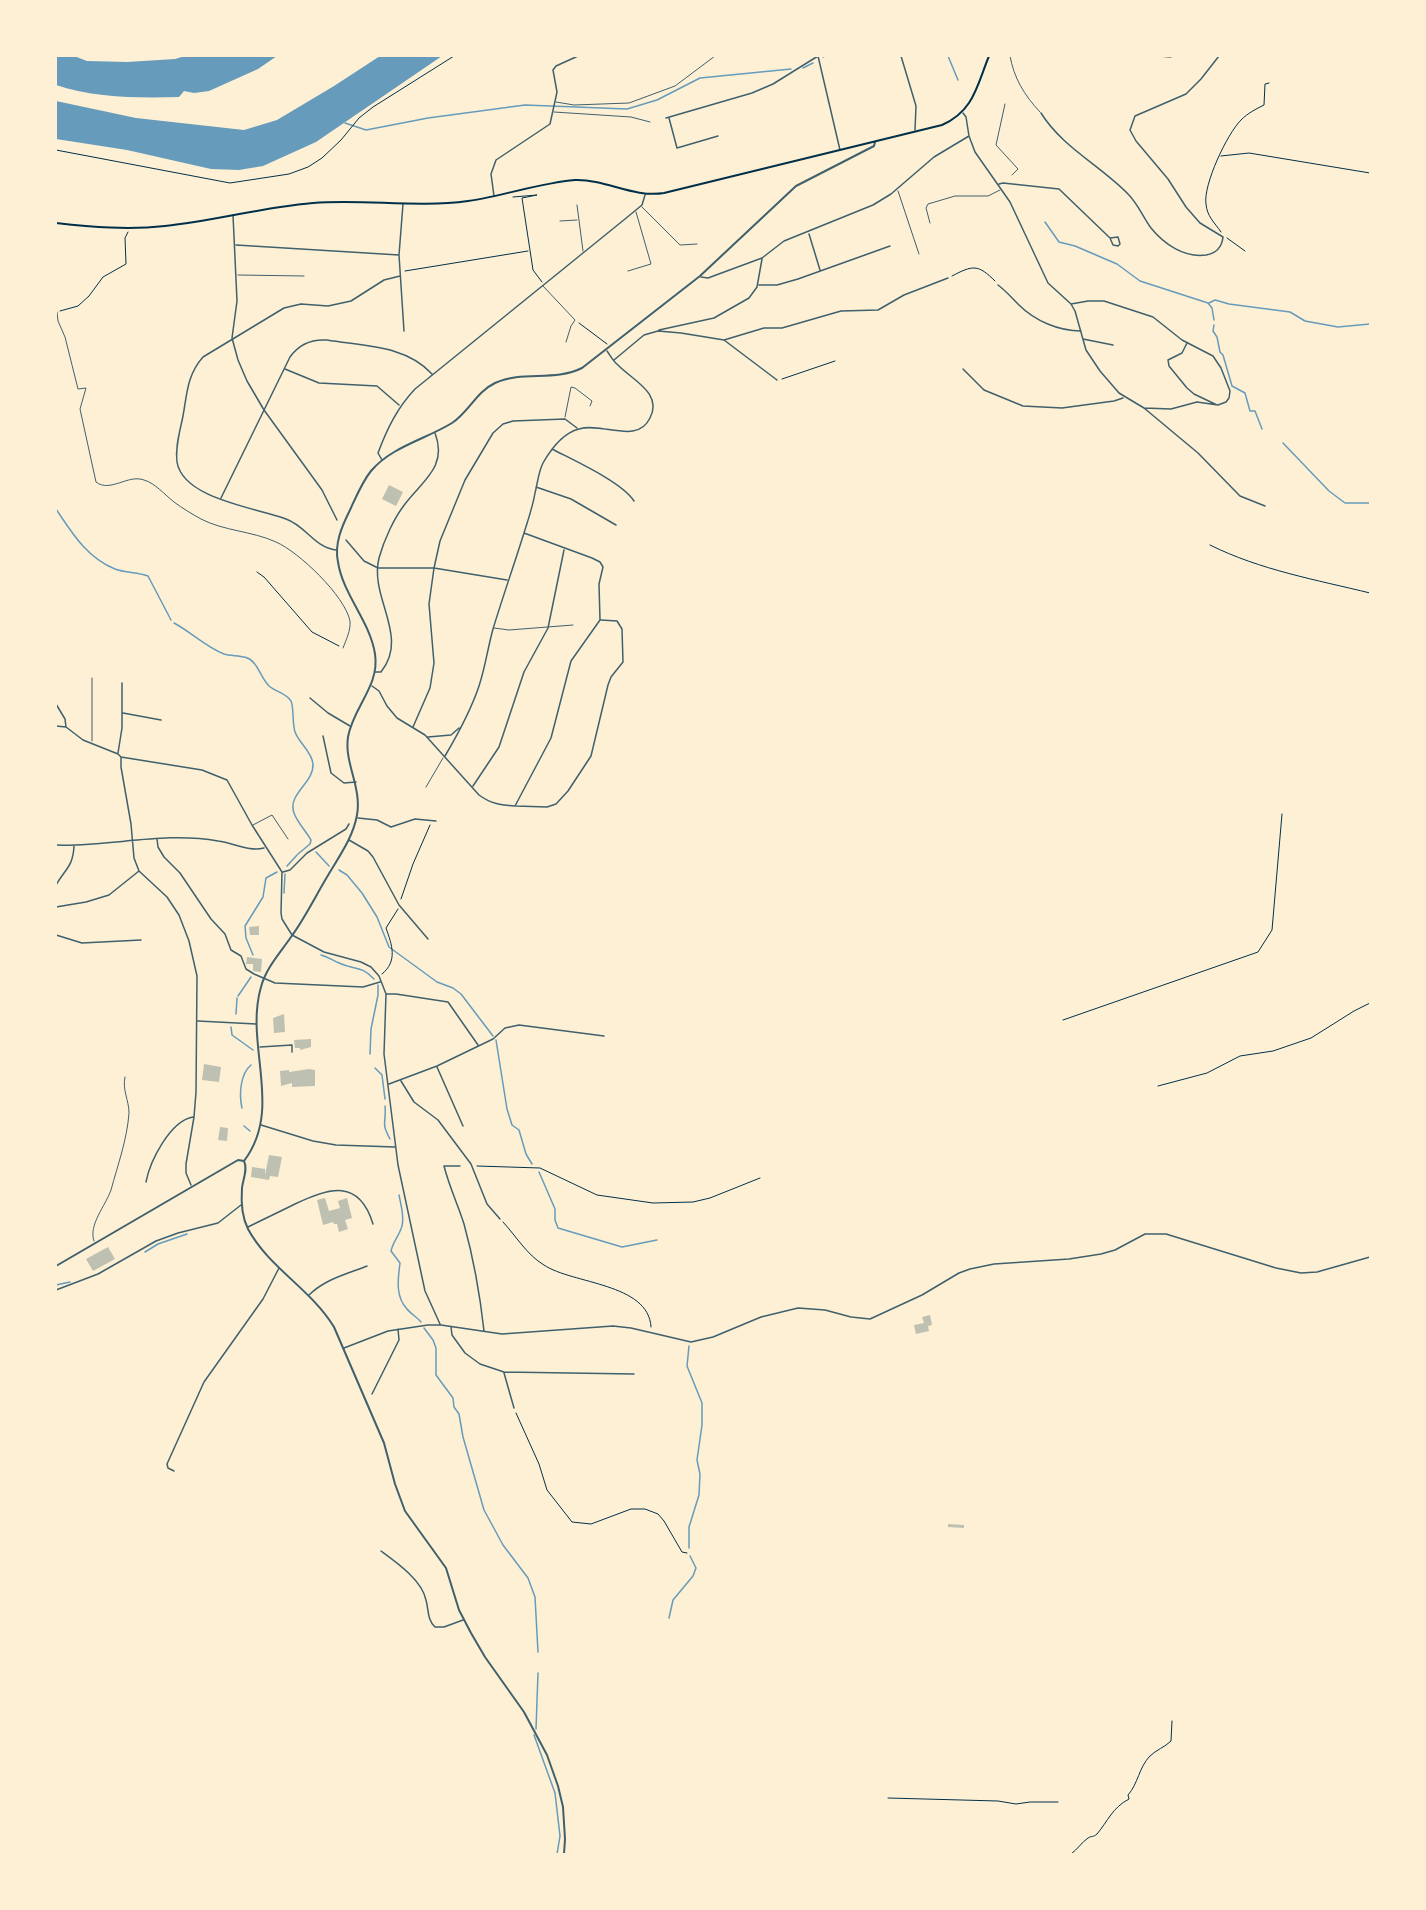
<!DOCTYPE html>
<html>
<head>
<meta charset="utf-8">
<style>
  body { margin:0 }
  #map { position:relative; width:1426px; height:1910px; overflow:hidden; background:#fdf0d5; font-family:"Fira Sans",sans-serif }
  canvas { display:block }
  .frame { position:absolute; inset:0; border:57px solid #fdf0d5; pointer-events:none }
</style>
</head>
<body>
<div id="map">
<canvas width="1426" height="1910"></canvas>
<div class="frame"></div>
</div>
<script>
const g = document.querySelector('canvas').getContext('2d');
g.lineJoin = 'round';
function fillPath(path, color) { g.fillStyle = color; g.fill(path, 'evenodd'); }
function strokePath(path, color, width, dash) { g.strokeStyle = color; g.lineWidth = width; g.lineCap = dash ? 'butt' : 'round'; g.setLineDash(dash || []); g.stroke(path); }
const water = new Path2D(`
  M56 56H74L87 61 127 62 175 59 185 56H277L258 69 209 91 194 93 184 91 179 97C138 98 95 98 56 85Z
  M380 56H442L316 142 263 166 239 170 211 169 127 150 56 139V101L136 118 244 130 277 120 334 86Z`);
const stream = new Path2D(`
  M948 56 958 80
  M823 57 825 56
  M803 68 813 63
  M345 123 366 130 428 118 525 105 627 109 657 100 700 78 791 69
  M1045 222 1059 242 1075 246 1117 264 1140 281 1208 303 1212 308 1214 320
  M1209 303 1215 300 1229 304 1290 312 1305 321 1338 327 1370 324
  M1214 325 1213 331 1217 337 1220 352 1223 355 1232 386 1245 393 1250 411H1255L1262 429
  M1283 443 1329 491 1345 503H1370
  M56 509C72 533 87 558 115 569 126 573 137 572 148 576L171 620
  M174 623C191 632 206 647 224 654 234 657 247 654 254 663 260 670 262 679 269 686 276 692 286 693 291 701 294 707 292 722 295 732 299 743 312 752 313 764 314 783 287 794 294 813 297 822 306 831 311 840L310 844 298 854
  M316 852 329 866
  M287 866 297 855
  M339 870 347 875 362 893 377 917 389 947 437 982 453 988 461 994 493 1036
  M284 893 285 874
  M253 955 246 938 245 926 263 897 266 878 277 872
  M321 955C328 957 332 960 339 963 354 970 361 965 374 979
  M238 996 251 977
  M236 1014 237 998
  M231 1027 232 1035 253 1050
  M496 1040 507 1109 512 1125 519 1130 526 1154 532 1164
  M370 1054 371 1029 378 995V985
  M375 1068 382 1075 385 1099
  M385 1106C387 1123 380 1121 390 1139
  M242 1108C239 1095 240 1074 251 1065
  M244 1126 250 1131
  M539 1172 555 1209V1220L558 1228 622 1247 657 1240
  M399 1195C401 1205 405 1220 401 1229 398 1237 393 1242 391 1251L400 1263C398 1279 395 1296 407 1309 411 1314 417 1317 421 1322
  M145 1252 158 1244 187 1234
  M56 1285 70 1282
  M424 1328 433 1340 436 1348V1375L453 1398 454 1407 459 1414 463 1437 484 1510 503 1545 528 1578 535 1597 538 1652
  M689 1346 687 1366 702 1403V1425L697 1460 700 1474 699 1495 689 1527V1548
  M669 1618 673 1600 693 1576 696 1568 690 1556
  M536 1729 538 1673
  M534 1735 555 1793 560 1836 557 1854`);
const building = new Path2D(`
  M389 485 403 492 396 506 382 499Z
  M259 926V935H250L249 927Z
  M247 957 262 959 261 972 253 971V964H246Z
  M284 1014 285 1032 274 1033 273 1018Z
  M311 1039V1047L300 1050V1048H295L294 1040Z
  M204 1064 221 1067 219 1082 202 1080Z
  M309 1069 315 1070V1086L292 1087V1083L281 1086 280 1071 289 1070V1072Z
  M220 1127 228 1128 227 1141 218 1140Z
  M269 1155 282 1157 278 1177 270 1176 269 1180 251 1177 252 1167 265 1169V1175Z
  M325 1198 329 1211 340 1208 338 1201 347 1198 352 1218 345 1220 348 1229 339 1232 337 1224H334L333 1222 323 1225 317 1200Z
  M108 1247 115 1259 93 1271 86 1259Z
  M930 1315 932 1325 928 1326 929 1331 916 1334 914 1325 924 1323 922 1317Z
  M948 1524 964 1525V1528L948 1527Z`);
const path = new Path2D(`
  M1154 56 1170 57 1175 56
  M56 150 230 183 289 174 308 167 322 158 341 140 359 118 373 107 454 56
  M1221 156 1249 153 1370 173
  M513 197 537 195 522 198 533 270 542 282
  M1221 232C1214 222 1207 216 1206 204 1203 185 1227 134 1241 120 1248 113 1256 109 1264 105L1265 84 1269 83
  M1227 238 1245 251
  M405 271 528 251
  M952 276C973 265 978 264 995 281
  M60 311 78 306 89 296 103 277 126 264 125 238 128 232
  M579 323 607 344
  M782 379 835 361
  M1210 545C1260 570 1317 580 1370 593
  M257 572 264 577 312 632 339 646
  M401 899 413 864 430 825
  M382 974C398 961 392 945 386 928L398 909
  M1063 1020 1258 952 1272 930 1282 814
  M1158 1086 1207 1073 1240 1056 1273 1051 1311 1038 1354 1011 1370 1003
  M477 1166 540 1168 597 1195 653 1203 693 1202 710 1198 760 1178
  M503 1222C516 1236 527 1255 544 1265 572 1284 649 1283 651 1327
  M516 1413 539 1464 547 1490 572 1522 591 1524 631 1509H645L658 1514 664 1521 682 1552 687 1553
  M888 1798 998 1801 1016 1804 1030 1802H1058
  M1071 1854C1077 1850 1082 1842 1088 1838 1093 1835 1092 1838 1097 1834 1108 1821 1112 1808 1129 1799L1128 1795C1138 1784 1139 1767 1150 1756 1156 1750 1165 1747 1171 1741L1172 1721`);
const service = new Path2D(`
  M1010 56C1014 78 1024 95 1040 112
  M556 102 574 105 629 103 675 86 715 56
  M1005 104 996 145 1018 169 1012 175
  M554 112 631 117 650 122
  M898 191 919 254
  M577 205 583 251
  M642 207 680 245 697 244
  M560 221 577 220
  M930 223 926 208 928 204 955 196H988L1000 190
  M628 271 651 264 636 212
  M238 275 304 276
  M543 286 575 320 571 326 566 342
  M57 312 58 321 65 337 78 389 86 388 80 409 96 482C110 493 128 474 144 480 155 483 165 495 174 502 182 508 192 514 201 519 224 531 252 531 276 542 299 552 345 596 350 621 351 630 346 640 343 648
  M565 417 571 387 575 388 592 401 590 406
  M494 628 509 630 573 625
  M92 678V741
  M426 787 443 758
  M253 825 272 815 288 839
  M94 1241C88 1225 106 1205 111 1190 118 1164 127 1140 129 1113 129 1100 122 1090 125 1077`);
const minor = new Path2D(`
  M818 56 840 150
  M901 56 916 106 915 130
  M963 113 966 117 969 136 975 152 1010 202 1048 283 1071 304 1075 311 1086 350 1100 371 1119 393 1144 408 1198 453 1240 496 1265 506
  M1041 113C1062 147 1101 166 1128 194 1138 204 1143 217 1151 228 1164 244 1184 258 1206 255 1217 253 1222 247 1223 237L1200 223 1186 207 1168 179 1136 141 1130 130 1135 116 1186 94 1201 79 1219 56
  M666 118 752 93 773 84 818 56
  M669 118 677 148 718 136
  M999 184 1003 183 1059 189 1110 238 1113 245 1118 246 1120 244 1118 237 1110 238
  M494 196 491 174 496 160 550 124 557 92 553 70 556 66 578 56
  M403 204 399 255 404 331
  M233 215 237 301 232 338 238 360 247 381 264 410 322 490 337 520
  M809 234 820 270
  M236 245 399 255
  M701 277 708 278 762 258 784 241 873 205 891 194 934 157 969 136
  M759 285H777L798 279 890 246
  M998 285C1006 291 1012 298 1019 305 1035 321 1059 331 1081 331
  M1071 304 1088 301H1104L1153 317 1182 340 1213 356 1221 368 1230 391 1229 398 1226 402 1218 405 1197 402 1171 409 1144 408
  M659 330 714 318 749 298 757 287 762 259
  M1083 339 1113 345
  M724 340 764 328H782L841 311 878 310 904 295 948 278
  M1187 343 1182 353 1168 360 1169 366 1187 388 1194 394 1217 405
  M614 360 644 335 658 331 681 333 724 340 777 380
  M285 369 319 383 377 386 399 405
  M963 369 984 390 1023 406 1062 408 1114 401 1123 398
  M552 449C573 460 622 482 634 501
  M382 460 378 453C387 429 397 408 415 389L625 219 642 205 645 195
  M536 487 571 499 616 525
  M221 498 290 357C299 344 311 339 327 340 363 346 406 345 432 374
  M346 540 364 561 378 568H434L507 580
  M336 550C314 547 306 526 286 519 257 508 183 499 177 462 175 447 180 431 183 416 187 394 187 375 203 357L284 308 301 304 328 306 351 301 384 280 400 276
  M375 672H381C410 636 369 598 379 558 384 540 394 518 405 504 422 481 448 467 435 433
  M372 686 379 691 387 706 397 718 425 735 479 795C491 804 501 805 515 806L551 738 571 661 600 620 599 584 603 567 600 562 592 558 524 533
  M310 698 328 713 350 726
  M56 704 65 719 66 727
  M123 713 161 720
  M56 726 66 727 83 740 118 754 121 757 202 770 227 780 252 825 282 872 281 913 282 919 292 935 324 952 361 962 371 967 379 976 386 994 384 1054 398 1165 425 1291 440 1324
  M413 727 430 688 434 663 429 604 434 568 440 541 465 480 493 433 503 424 513 421 565 419 577 428
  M323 736 331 773 344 783 356 782
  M428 737 451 735 459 728
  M118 753 122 728V683
  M445 756C458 734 471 710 479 686 485 668 488 647 493 629 503 596 514 565 524 533 528 520 533 506 535 493 538 482 538 473 543 463 551 449 563 433 579 429 603 422 637 445 650 418 663 393 632 380 618 365 613 361 610 355 607 351
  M121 757V767L131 824 134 858 139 871 167 897 179 915 189 941 197 976 196 1092 194 1117 186 1164V1173L191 1185
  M473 786 499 747 524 672 548 628 564 550
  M516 806 547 807 556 804 568 791 591 756 608 685 611 677 623 662 622 629 617 621 601 620
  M358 818 377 820 391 827 415 819 436 821
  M157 839 158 847 164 857 180 873 211 919 225 934 231 950 241 956 246 969 254 974 275 983 363 987 380 982
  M349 840 368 851 373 857 399 905 428 939
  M56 845C110 847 164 831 218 841 234 843 249 852 264 848
  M283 872 290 870 307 853 346 829 349 824
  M56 885C65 869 73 867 74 846
  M56 907 86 902 109 895 139 871
  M56 935 82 943 141 940
  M386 994H396L448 1002 478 1045
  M198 1021 256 1024
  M260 1047 292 1045V1052
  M437 1067 463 1126
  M401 1081 414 1102 438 1120 471 1164 487 1204 500 1219
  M389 1084 437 1066 493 1039 505 1028 519 1025 604 1036
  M261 1125 313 1141 336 1145 395 1147
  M460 1166H444C449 1186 458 1205 464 1224 474 1260 480 1295 484 1331
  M146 1182C150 1161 170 1121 193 1117
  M248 1227C264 1219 279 1212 295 1204 329 1188 359 1178 373 1224
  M56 1290 98 1274 156 1241 178 1233 218 1223 241 1205
  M309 1295C325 1279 347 1274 367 1266
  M451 1327 452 1335 465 1353 480 1364 504 1372 634 1374
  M344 1348 388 1331 428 1325H441L502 1334 613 1326 631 1328 691 1342 713 1337 761 1317 798 1308 825 1310 851 1317 870 1319 922 1295 959 1273 970 1269 994 1264 1069 1259 1101 1254 1115 1250 1145 1234H1166L1276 1268 1301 1273 1317 1272 1370 1257
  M504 1373 514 1408
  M372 1394 399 1340 398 1329
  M174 1471 168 1468 167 1464 204 1382 263 1299 279 1268
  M381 1551C396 1562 422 1580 426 1600 429 1611 427 1619 435 1627H444L463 1620`);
const tertiary = new Path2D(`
  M244 1161C284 1108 244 1045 261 987 266 968 280 953 291 937 305 918 315 897 327 877 338 858 353 838 357 815 362 787 344 763 348 737 353 707 380 686 375 654 370 621 343 595 338 562 334 544 342 526 350 510 356 497 362 482 371 471 391 447 426 439 452 423 469 412 476 392 495 383 523 370 554 382 582 368L700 276 796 186 874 146 875 142
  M244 1161C248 1169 243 1179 242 1188 241 1201 242 1217 248 1229 269 1268 311 1289 334 1327L384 1443 395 1484 405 1511 446 1568 459 1610 471 1633 485 1657 524 1712 547 1755 558 1786 563 1807 565 1839 564 1854
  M56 1266 238 1160 244 1161`);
const secondary = new Path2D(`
  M56 223C92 227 128 230 165 226 215 221 263 207 313 203 365 199 417 208 468 201 504 196 539 183 575 180 606 179 633 198 664 193L942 125C974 111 977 85 989 56`);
fillPath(water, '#669bbc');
strokePath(stream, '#669bbc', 1.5);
fillPath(building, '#bec0b2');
strokePath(path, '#003049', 1);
strokePath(service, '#3f606c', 1);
strokePath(minor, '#3f606c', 1.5);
strokePath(tertiary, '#3f606c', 2);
strokePath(secondary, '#003049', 2);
</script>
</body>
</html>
